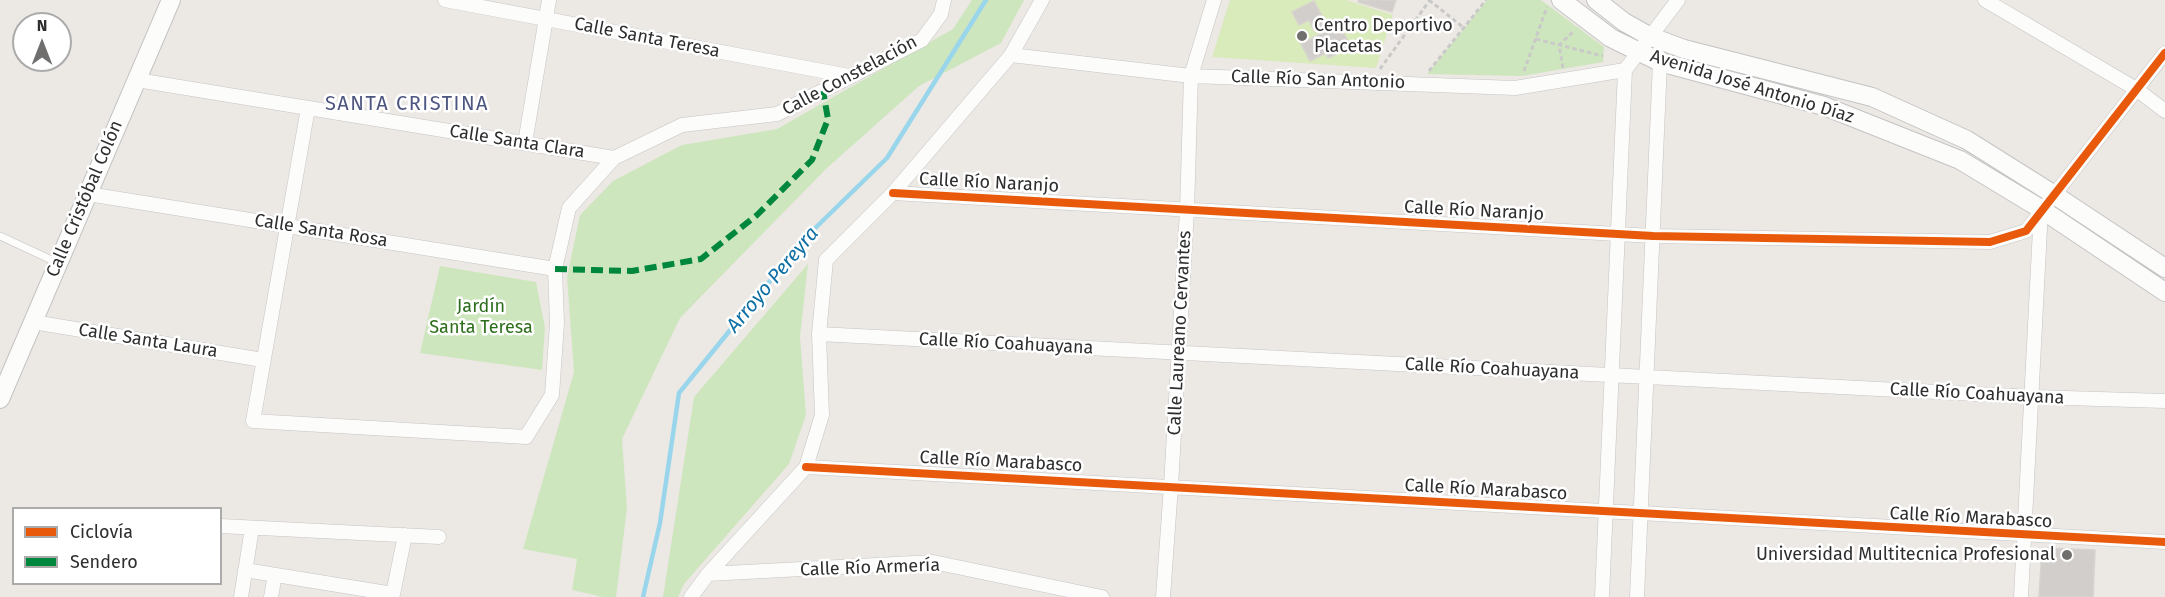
<!DOCTYPE html>
<html>
<head>
<meta charset="utf-8">
<style>
  body { margin:0 }
  #map { position:relative; width:2165px; height:597px; overflow:hidden; background:#ece8e4; font-family:"Fira Sans",sans-serif }
  canvas { display:block }
  .legend { position:absolute; left:12px; top:507px; width:210px; height:78px; box-sizing:border-box; background:#fff; border:2px solid #ababab; margin:0; padding:8px 10px; list-style:none; font-size:18px; color:#2e2e2e }
  .legend li { display:flex; align-items:center; gap:12px; height:30px }
  .legend b { width:30px; border:2px solid #ababab }
  .north { position:absolute; left:12px; top:12px; width:60px; height:60px; box-sizing:border-box; background:#fff; border:2px solid #ababab; border-radius:50%; rotate:0deg; font-size:16px; font-weight:700; line-height:24px; text-align:center; color:#2e2e2e }
  .north::after { content:''; display:block; margin:auto; width:21px; height:27px; background:#706f6e; clip-path:polygon(50% 0,100% 100%,50% 72%,0 100%) }
</style>
</head>
<body>
<div id="map">
<canvas width="2165" height="597"></canvas>
<ul class="legend">
<li><b style="height:8px;background:#e8590c"></b>Ciclovía</li>
<li><b style="height:8px;background:#00873e"></b>Sendero</li>
</ul>
<div class="north">N</div>
</div>
<script>
const g = document.querySelector('canvas').getContext('2d');
g.lineJoin = 'round';
function fillPath(path, color) { g.fillStyle = color; g.fill(path, 'evenodd'); }
function strokePath(path, color, width, dash) { g.strokeStyle = color; g.lineWidth = width; g.lineCap = dash ? 'butt' : 'round'; g.setLineDash(dash || []); g.stroke(path); }
function drawText(font, color, halo, rows, align = 'center') {
  g.font = font + ' "Fira Sans",sans-serif'; g.lineWidth = 5; g.setLineDash([]); g.textBaseline = 'middle'; g.strokeStyle = halo; g.fillStyle = color; for (const [text, x, y, turn = 0] of rows) {
    g.save(); g.translate(x, y); g.rotate((+turn || 0) * Math.PI / 180); g.textAlign = isNaN(turn) ? turn : align; if (halo) g.strokeText(text, 0, 0); g.fillText(text, 0, 0); g.restore();
  }
}
const green = new Path2D(`
  M972 0H1024L1001 43 919 86 826 169 680 318 622 439 627 508 616 597H603L572 590 577 559 523 549 574 372 567 277 580 215 613 181 682 145 777 129 953 29Z
  M1487 0H1541L1604 47 1603 62 1522 76 1427 74Z
  M808 264 800 337 806 415 789 464 684 584 678 597H663L694 397Z
  M440 266 536 282 545 328 542 370 420 353Z`);
const pitch = new Path2D(`
  M1230 0H1346L1393 15 1376 68 1212 57Z`);
const stream = new Path2D(`
  M643 597 660 523 679 393 805 238 887 158 986 0`);
const building = new Path2D(`
  M1359 0H1396L1392 12 1358 2Z
  M1314 1 1327 26 1315 32 1309 20 1299 25 1292 12Z
  M1339 24 1351 47 1328 58 1326 53 1310 61 1301 44Z
  M2042 548 2095 550 2093 597H2039Z`);
const path = new Path2D(`
  M1429 0 1464 28
  M1536 39 1603 56
  M1563 68 1559 45 1574 31
  M1380 69 1430 0
  M1429 71 1486 0
  M1524 71 1547 7`);
const lane = new Path2D(`
  M0 236 58 263`);
const street = new Path2D(`
  M445 0 849 76
  M1985 0 2136 89 2165 111
  M1011 55 1191 76 1515 88 1625 70
  M137 80 614 158
  M308 108 253 421 526 437 552 395 557 323 555 269 569 208 614 158 682 125 777 114 922 40 941 14 944 0
  M525 143 549 0
  M893 193 1653 236 1990 242 2026 231 2165 53
  M88 194 555 269
  M33 322 263 360
  M819 334 2033 397 2165 401
  M806 467 2165 542
  M221 526 439 537
  M245 570 393 594 405 535
  M708 574 933 562 1102 597
  M241 597 252 528
  M271 597 275 575
  M691 597 708 574 806 467 822 415 819 334 826 260 893 193 1011 55 1042 0
  M1163 597 1171 486 1187 210 1191 76 1214 0
  M1602 597 1625 70 1678 0
  M1637 597 1660 62 1657 54
  M2021 597 2041 209`);
const secondary = new Path2D(`
  M1561 0 1611 38 1660 62 1824 106 1960 160 2041 209 2165 292
  M1596 0 1624 22 1649 36 1684 49 1872 97 1967 140 2053 194 2165 268
  M0 399 171 0`);
const quiet = new Path2D(`
  M555 269 632 271 701 259 757 215 812 160 828 119 823 91`);
const cycleway = new Path2D(`
  M893 193 1653 236 1990 242 2026 231 2165 53
  M806 467 2165 542`);
const markers = [
  [1302,36,6,"#706f6e"],
  [2067,555,6,"#706f6e"]
];
const poiNames = [
  ["Centro Deportivo",1314,26],
  ["Placetas",1314,47],
  ["Universidad Multitecnica Profesional",2055,555,"right"]
];
const streetNames = [
  ["Calle Santa Teresa",647,38,11],
  ["Calle Constelación",850,76,-28],
  ["Calle Río San Antonio",1318,80,2],
  ["Avenida José Antonio Díaz",1752,87,17],
  ["Calle Santa Clara",517,142,9],
  ["Calle Río Naranjo",989,183,3],
  ["Calle Cristóbal Colón",85,199,-67],
  ["Calle Río Naranjo",1474,211,3],
  ["Calle Santa Rosa",321,231,9],
  ["Calle Laureano Cervantes",1180,333,-87],
  ["Calle Santa Laura",148,341,9],
  ["Calle Río Coahuayana",1006,344,3],
  ["Calle Río Coahuayana",1492,369,3],
  ["Calle Río Coahuayana",1977,394,3],
  ["Calle Río Marabasco",1001,462,3],
  ["Calle Río Marabasco",1486,490,3],
  ["Calle Río Marabasco",1971,518,3],
  ["Calle Río Armería",870,568,-2]
];
const parkNames = [
  ["Jardín",481,307],
  ["Santa Teresa",481,328]
];
const neighbourhoodNames = [
  ["SANTA CRISTINA",407,104]
];
const waterNames = [
  ["Arroyo Pereyra",773,280,-50]
];
fillPath(green, '#cee6be');
fillPath(pitch, '#d9eabb');
strokePath(stream, '#99d6ec', 4.5);
fillPath(building, '#d1cecb');
strokePath(building, '#d7d4d0', 1.5);
strokePath(lane, '#c5c4c5', 8);
strokePath(street, '#c5c4c5', 15);
strokePath(secondary, '#c5c4c5', 20);
strokePath(path, '#c9c9c8', 3, [4.5, 3]);
strokePath(lane, '#fcfcfb', 7);
strokePath(street, '#fcfcfb', 14);
strokePath(secondary, '#fcfcfb', 18);
strokePath(quiet, '#00873e', 6, [12, 6]);
strokePath(cycleway, '#e8590c', 8);
for (const [x, y, r, color] of markers) { const dot = new Path2D(); dot.arc(x, y, r, 0, 2 * Math.PI); g.fillStyle = color; g.fill(dot); strokePath(dot, '#fff', 2); }
drawText('18px', '#2e2e2e', '#fff', poiNames, 'left');
drawText('18px', '#2e2e2e', '#fff', streetNames);
drawText('18px', '#2c6e1b', '#fff', parkNames);
g.letterSpacing = '1.5px';
drawText('20px', '#4d5680', '#fff', neighbourhoodNames);
g.letterSpacing = '0px';
drawText('italic 20px', '#0d6fa3', '#fff', waterNames);
</script>
</body>
</html>
